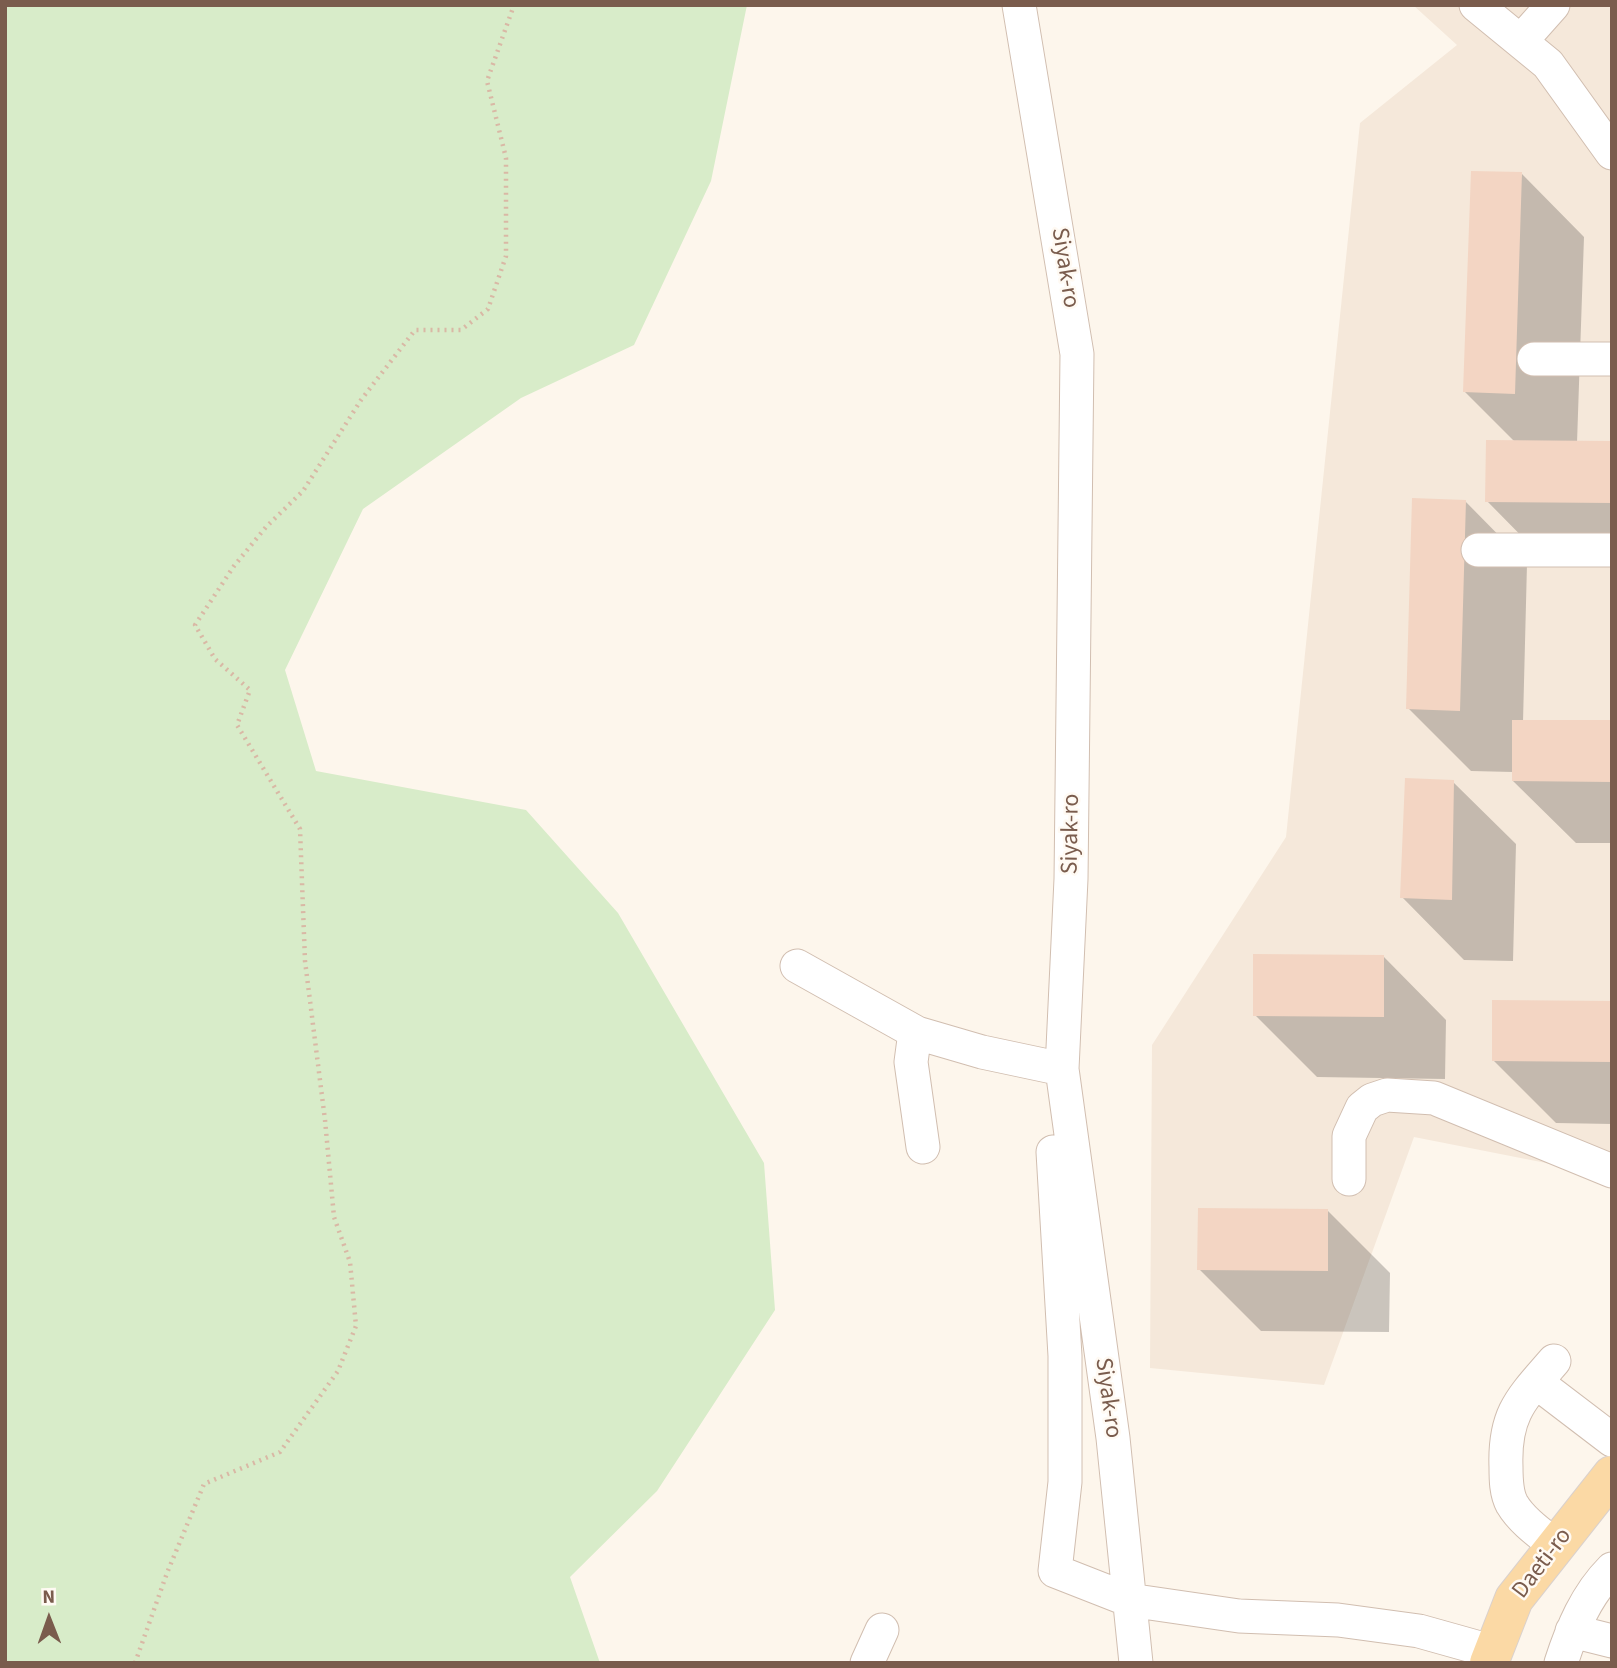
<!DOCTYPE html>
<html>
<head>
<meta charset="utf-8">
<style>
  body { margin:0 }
  #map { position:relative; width:1617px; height:1668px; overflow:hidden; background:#fdf6ec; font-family:"Source Sans 3",sans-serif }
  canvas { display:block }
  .frame { position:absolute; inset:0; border:7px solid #7a5c4d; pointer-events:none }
  .north { position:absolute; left:14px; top:1584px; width:70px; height:70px; -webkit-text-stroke:5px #fffaf3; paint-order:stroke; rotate:359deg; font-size:19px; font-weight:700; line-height:28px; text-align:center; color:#7a5c4d }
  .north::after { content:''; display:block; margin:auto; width:24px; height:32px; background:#7a5c4d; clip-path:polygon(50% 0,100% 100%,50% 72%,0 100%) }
</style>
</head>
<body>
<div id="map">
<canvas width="1617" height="1668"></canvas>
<div class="frame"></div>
<div class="north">N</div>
</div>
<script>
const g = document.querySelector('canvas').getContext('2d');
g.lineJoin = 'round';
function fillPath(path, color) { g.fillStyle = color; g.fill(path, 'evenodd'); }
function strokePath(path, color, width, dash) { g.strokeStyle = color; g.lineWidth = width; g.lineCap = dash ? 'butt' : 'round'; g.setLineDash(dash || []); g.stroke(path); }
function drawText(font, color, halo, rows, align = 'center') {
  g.font = font + ' "Source Sans 3",sans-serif'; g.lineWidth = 5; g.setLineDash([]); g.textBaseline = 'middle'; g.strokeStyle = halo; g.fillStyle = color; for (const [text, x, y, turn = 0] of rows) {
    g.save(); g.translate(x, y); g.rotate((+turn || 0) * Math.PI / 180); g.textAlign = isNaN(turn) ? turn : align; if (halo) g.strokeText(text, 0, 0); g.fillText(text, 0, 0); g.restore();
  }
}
const residential = new Path2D(`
  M1413 5H1612V1176L1414 1137 1324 1385 1150 1368 1152 1045 1286 837 1360 123 1457 45Z`);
const green = new Path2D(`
  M5 5H747L711 181 634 345 521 398 363 509 285 670 316 771 526 810 618 913 764 1163 775 1310 657 1491 570 1577 600 1663H5Z`);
const shadow = new Path2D(`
  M1522 174 1584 237 1577 443H1612V564H1549L1487 501 1515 442 1465 392Z
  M1465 501 1527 564 1523 722H1612V843H1576L1513 781V772L1471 771 1408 708Z
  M1453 782 1516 844 1513 961 1464 960 1402 897Z
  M1384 957 1446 1020 1445 1079 1317 1077 1255 1015Z
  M1612 1003V1124L1556 1123 1494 1061Z
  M1328 1211 1390 1273 1389 1332 1261 1331 1199 1269Z`);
const building = new Path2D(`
  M1471 171 1522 172 1515 394 1463 392Z
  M1486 440 1612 441V503L1485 502Z
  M1412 498 1466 500 1460 711 1406 709Z
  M1512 720H1612V782L1512 781Z
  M1405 778 1454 780 1452 900 1400 898Z
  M1253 954 1384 955V1017L1253 1016Z
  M1492 1000 1612 1001V1062L1492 1061Z
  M1198 1208 1328 1209V1271L1197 1270Z`);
const path = new Path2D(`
  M135 1663 167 1573 204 1484 280 1452 338 1371 356 1326 350 1262 334 1217 325 1120 305 961 300 829 237 725 250 690 215 659 195 625 234 566 266 527 303 491 361 400 415 330H461L488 309 506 256V158L487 81 514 5`);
const minor = new Path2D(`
  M1019 5 1077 354 1071 879 1062 1069 1113 1438 1136 1663
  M1476 5 1548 64 1612 153
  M1521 41 1553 5
  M1534 359H1612
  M1478 550H1612
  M797 966 917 1033 982 1052 1062 1069
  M915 1032 911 1062 923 1147
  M1053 1152 1065 1356V1482L1055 1571 1129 1600 1239 1616 1338 1620 1419 1631 1494 1652
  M1349 1179V1136L1362 1108 1372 1100 1387 1095 1434 1098 1612 1171
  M1554 1361C1521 1399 1504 1414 1506 1467 1506 1479 1506 1493 1512 1504 1522 1521 1541 1534 1556 1546
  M1536 1382 1612 1440
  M1572 1631 1612 1641
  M867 1663 882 1630
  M1561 1663C1572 1629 1586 1595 1612 1569`);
const major = new Path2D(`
  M1489 1663 1514 1599 1612 1475`);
const streetNames = [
  ["Siyak-ro",1064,268,81],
  ["Siyak-ro",1072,834,-89],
  ["Siyak-ro",1107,1398,82],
  ["Daeti-ro",1543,1564,-53]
];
fillPath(residential, '#f5e8da');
fillPath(green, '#d8ecc9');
fillPath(shadow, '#0003');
fillPath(building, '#f3d5c3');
strokePath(minor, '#d1beb0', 35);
strokePath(major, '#dad1cd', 40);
strokePath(path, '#d9b8a5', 4.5, [2, 5]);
strokePath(minor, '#fff', 33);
strokePath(major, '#fbd9a5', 38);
drawText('24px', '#7a5c4d', '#fffaf3', streetNames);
</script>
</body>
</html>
